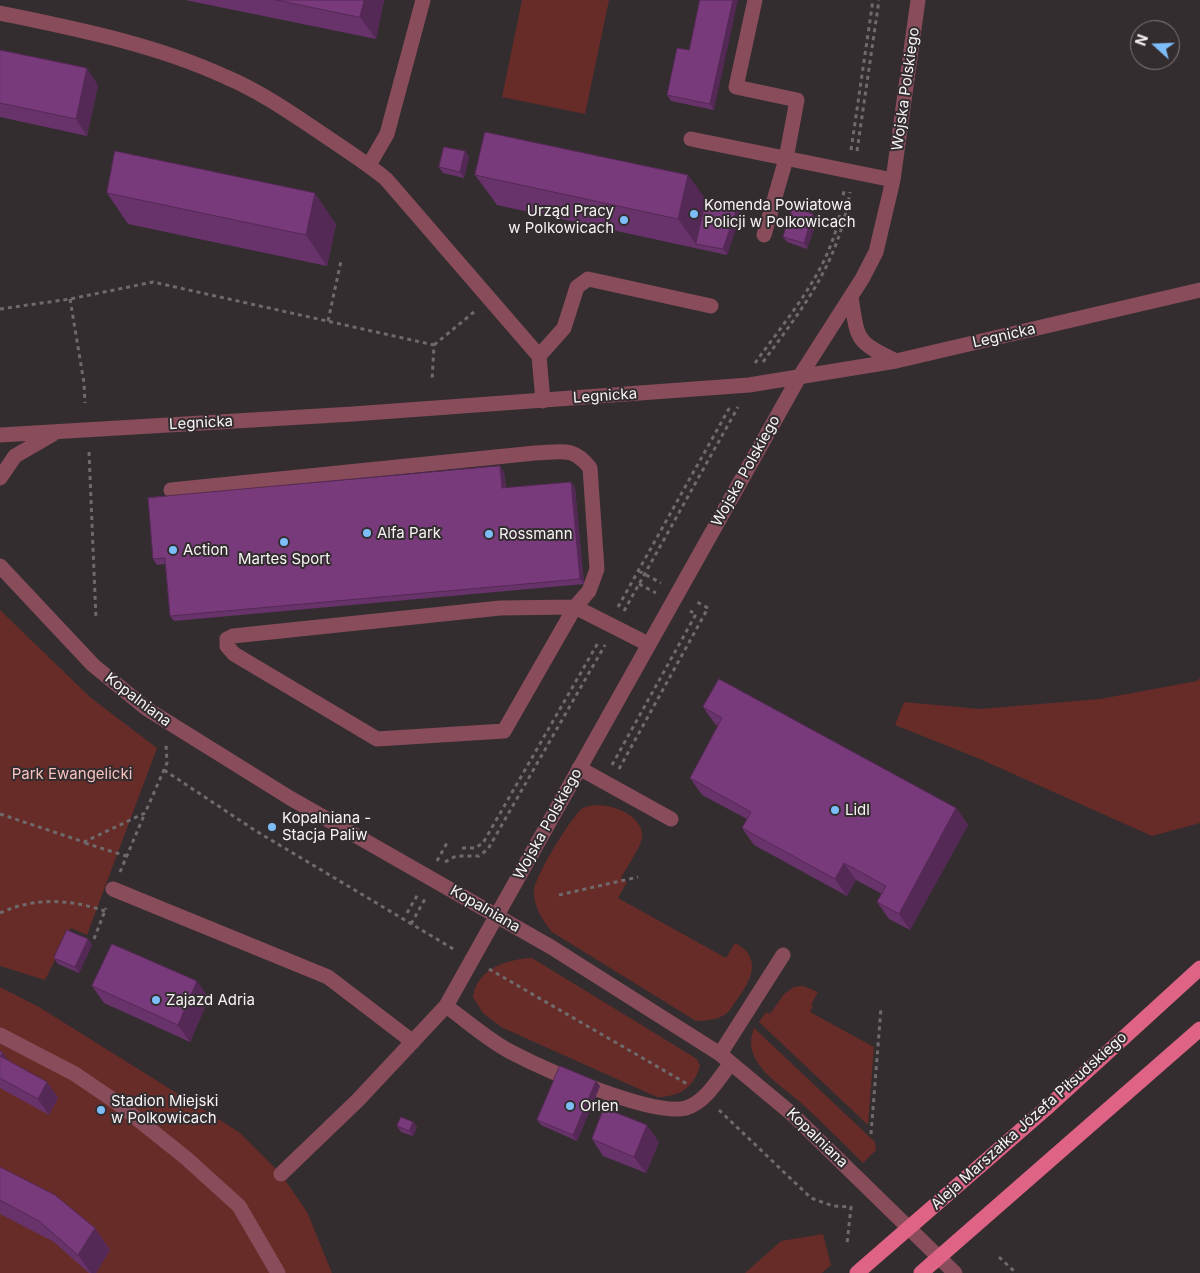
<!DOCTYPE html>
<html>
<head>
<meta charset="utf-8">
<style>
  body { margin:0 }
  #map { position:relative; width:1200px; height:1273px; overflow:hidden; background:#332d30; font-family:Inter,sans-serif }
  canvas { display:block }
  .north { position:absolute; left:1130px; top:20px; width:50px; height:50px; box-sizing:border-box; background:#332d30; border:1px solid #827d7f; border-radius:50%; rotate:290deg; font-size:14px; font-weight:700; line-height:20px; text-align:center; color:#f8f4f5 }
  .north::after { content:''; display:block; margin:auto; width:18px; height:22px; background:#7dbef9; clip-path:polygon(50% 0,100% 100%,50% 72%,0 100%) }
</style>
</head>
<body>
<div id="map">
<canvas width="1200" height="1273"></canvas>
<div class="north">N</div>
</div>
<script>
const g = document.querySelector('canvas').getContext('2d');
g.lineJoin = 'round';
function fillPath(path, color) { g.fillStyle = color; g.fill(path, 'evenodd'); }
function strokePath(path, color, width, dash) { g.strokeStyle = color; g.lineWidth = width; g.lineCap = dash ? 'butt' : 'round'; g.setLineDash(dash || []); g.stroke(path); }
function drawText(font, color, halo, rows, align = 'center') {
  g.font = font + ' Inter,sans-serif'; g.lineWidth = 4; g.setLineDash([]); g.textBaseline = 'middle'; g.strokeStyle = halo; g.fillStyle = color; for (const [text, x, y, turn = 0] of rows) {
    g.save(); g.translate(x, y); g.rotate((+turn || 0) * Math.PI / 180); g.textAlign = isNaN(turn) ? turn : align; if (halo) g.strokeText(text, 0, 0); g.fillText(text, 0, 0); g.restore();
  }
}
const green = new Path2D(`
  M522 0H609L585 114 502 97Z
  M0 610 91 698 157 748 87 935 71 928 45 980 0 966Z
  M1200 678V823L1152 836 980 759 895 725 904 702 980 709 1100 699 1197 681Z
  M598 805C614 805 643 816 642 836 642 846 626 868 621 878L627 882 618 898 726 958 735 943C762 957 752 979 738 998 734 1003 731 1010 726 1014 716 1020 707 1021 696 1021L552 932C542 919 534 908 534 891 534 878 572 815 583 808 587 806 593 805 598 805Z
  M532 958 697 1059 700 1066C694 1087 680 1097 657 1097L501 1027 483 1013 473 997C477 968 508 959 532 958Z
  M803 986 818 992 811 1005 813 1006 810 1012 874 1047 868 1125 759 1022 766 1012 770 1014 784 994 794 987Z
  M0 987 39 1007 239 1132 281 1174 307 1212 332 1273H0Z
  M754 1028 875 1142 876 1150 863 1163C842 1142 821 1121 799 1101 784 1088 765 1077 755 1058 750 1049 750 1038 754 1028Z
  M823 1234 831 1265 822 1273H745L781 1241Z`);
const path = new Path2D(`
  M851 150 873 0
  M857 151 879 0
  M70 299 84 383 85 403
  M0 309 70 299 153 282 434 345 432 381
  M328 321 341 261
  M434 345 474 312
  M763 362C805 305 838 264 850 192
  M755 363C783 324 819 282 834 236 839 222 841 206 844 191
  M89 452 96 619
  M639 571 661 583
  M639 584 656 593
  M618 607 731 405
  M624 611 738 407
  M612 765 696 614 690 611
  M619 769 708 608 695 601
  M164 770 256 831 455 950
  M0 814 84 842 145 813 167 763 166 744
  M85 843 126 856
  M462 848H475L483 843 599 641
  M437 861 448 841
  M445 862 456 856H479L488 849 605 645
  M120 872 145 813
  M559 895 638 877
  M0 913C35 897 69 899 105 911
  M407 913 418 894
  M411 924 425 899
  M94 939 106 908
  M489 969 689 1085
  M719 1110 811 1198 833 1206 851 1207 847 1244
  M871 1134 881 1008
  M999 1257 1016 1273`);
const minor = new Path2D(`
  M755 0 736 87 797 100 786 159 764 235
  M0 13C76 29 155 44 226 77 259 91 288 111 318 131 341 147 364 161 386 179L539 356 543 401
  M691 139 893 180
  M369 165 387 134 423 0
  M851 297C858 341 855 341 896 361
  M539 356 564 328 577 287 588 279 711 306
  M0 435 353 414 749 385 896 361 1200 290
  M0 478 15 456 53 434
  M171 490 535 453C561 452 573 446 590 468L597 569 589 591 575 607 504 731 377 739 234 654 227 646V639L233 636 500 608 575 607 648 644
  M0 566 93 665 147 709 290 798 551 947 720 1054 792 1114 955 1273
  M579 768 671 819
  M113 889 328 977 413 1042
  M446 1006C467 1021 488 1040 511 1052 543 1069 653 1117 686 1108 706 1102 719 1078 731 1063
  M0 1035 75 1074 116 1102 186 1158 239 1206 278 1273
  M720 1054 783 955
  M281 1174 358 1100 446 1006 798 379 862 279 876 252 893 180 918 0`);
const major = new Path2D(`
  M857 1273 1050 1105 1200 968
  M921 1273 1200 1029`);
const wall = new Path2D(`
  M185 0H384L376 39Z
  M677 48 714 110 671 101 667 95Z
  M0 50 98 85 87 136 0 117Z
  M465 151 469 157 464 178 443 173 439 167Z
  M475 175 706 200 741 213 727 255 497 205Z
  M107 193 336 224 327 266 128 224Z
  M817 220 807 249 787 242 783 237Z
  M504 472 506 488 571 482 575 488 584 584 174 621 170 616 165 564 157 565 153 559Z
  M703 707 956 808 968 825 910 930 889 919 877 902 882 894 856 880 847 896 754 845 742 828 747 819 702 795 690 778 718 726 715 724Z
  M88 939 92 945 79 973 58 964 54 958Z
  M92 986 209 998 190 1042 104 1003Z
  M0 1051 8 1061 47 1082 58 1098 49 1115 0 1088Z
  M600 1086 577 1141 541 1125 537 1120Z
  M413 1122 417 1127 413 1136 401 1132 397 1126Z
  M592 1139 659 1142 646 1173 603 1156Z
  M0 1167 95 1228 110 1250 96 1273H89L54 1242 0 1214Z`);
const shadedWall = new Path2D(`
  M364 0H384L376 39 360 17Z
  M733 0H738L714 110 710 104Z
  M87 68 98 85 87 136 76 119Z
  M465 151 469 157 464 178 460 172Z
  M688 175 710 205 696 244 678 219Z
  M315 193 336 224 327 266 306 235Z
  M737 208 741 213 727 255 723 249Z
  M813 214 817 220 807 249 804 243Z
  M500 466 504 472 506 494 502 488Z
  M571 482 575 488 584 584 580 579Z
  M956 808 968 825 910 930 899 914Z
  M844 863 856 880 847 896 835 879Z
  M88 939 92 945 79 973 75 967Z
  M197 981 209 998 190 1042 178 1025Z
  M3 1053 14 1069 0 1056Z
  M596 1081 600 1086 577 1141 573 1135Z
  M47 1082 58 1098 49 1115 38 1099Z
  M413 1122 417 1127 413 1136 409 1131Z
  M647 1125 659 1142 646 1173 634 1157Z
  M95 1228 110 1250 96 1273H91L78 1255Z`);
const building = new Path2D(`
  M276 0H364L360 17Z
  M700 0H733L710 104 667 95 677 48 689 50Z
  M0 50 87 68 76 119 0 103Z
  M485 132 688 175 678 219 475 175Z
  M444 147 465 151 460 172 439 167Z
  M115 151 315 193 306 235 107 193Z
  M706 200 737 208 723 249 696 244Z
  M793 207 813 214 804 243 783 237Z
  M500 466 502 488 571 482 580 579 170 616 165 558 153 559 148 498Z
  M719 679 956 808 899 914 877 902 886 886 844 863 835 879 742 828 751 812 690 778 722 718 703 707Z
  M67 930 88 939 75 967 54 958Z
  M112 944 197 981 178 1025 92 986Z
  M0 1051 3 1053 0 1056 47 1082 38 1099 0 1078Z
  M560 1066 596 1081 573 1135 537 1120Z
  M604 1108 647 1125 634 1157 592 1139Z
  M401 1117 413 1122 409 1131 397 1126Z
  M0 1167 55 1195 95 1228 78 1255 39 1221 0 1200Z`);
const markers = [
  [694,214,5,"#7dbef9"],
  [624,220,5,"#7dbef9"],
  [367,533,5,"#7dbef9"],
  [489,534,5,"#7dbef9"],
  [284,542,5,"#7dbef9"],
  [173,550,5,"#7dbef9"],
  [835,810,5,"#7dbef9"],
  [272,827,5,"#7dbef9"],
  [156,1000,5,"#7dbef9"],
  [570,1106,5,"#7dbef9"],
  [101,1110,5,"#7dbef9"]
];
const streetNames = [
  ["Wojska Polskiego",906,89,-82],
  ["Legnicka",1004,336,-13],
  ["Legnicka",605,396,-4],
  ["Legnicka",201,423,-3],
  ["Wojska Polskiego",746,471,-61],
  ["Kopalniana",138,700,37],
  ["Wojska Polskiego",548,824,-61],
  ["Kopalniana",485,909,30],
  ["Aleja Marszałka Józefa Piłsudskiego",1029,1121,-42],
  ["Kopalniana",817,1138,44]
];
const poiNames = [
  ["Komenda Powiatowa",704,205],
  ["Policji w Polkowicach",704,222],
  ["Urząd Pracy",614,211,"right"],
  ["w Polkowicach",614,228,"right"],
  ["Alfa Park",377,533],
  ["Rossmann",499,534],
  ["Action",183,550],
  ["Martes Sport",284,559,"center"],
  ["Lidl",845,810],
  ["Kopalniana -",282,818],
  ["Stacja Paliw",282,835],
  ["Zajazd Adria",166,1000],
  ["Stadion Miejski",111,1101],
  ["w Polkowicach",111,1118],
  ["Orlen",580,1106]
];
const parkNames = [
  ["Park Ewangelicki",72,774]
];
fillPath(green, '#672c28');
strokePath(path, '#6f6a6c', 3, [4, 4]);
strokePath(minor, '#894c5a', 15);
strokePath(major, '#df6384', 15);
fillPath(wall, '#68326a');
fillPath(shadedWall, '#552956');
fillPath(building, '#793a7b');
strokePath(building, '#552956', 1);
for (const [x, y, r, color] of markers) { const dot = new Path2D(); dot.arc(x, y, r, 0, 2 * Math.PI); g.fillStyle = color; g.fill(dot); strokePath(dot, '#332d30', 2); }
drawText('15px', '#f8f4f5', '#332d30', streetNames);
drawText('15px', '#f8f4f5', '#332d30', poiNames, 'left');
drawText('15px', '#f9c3be', '#332d30', parkNames);
</script>
</body>
</html>
